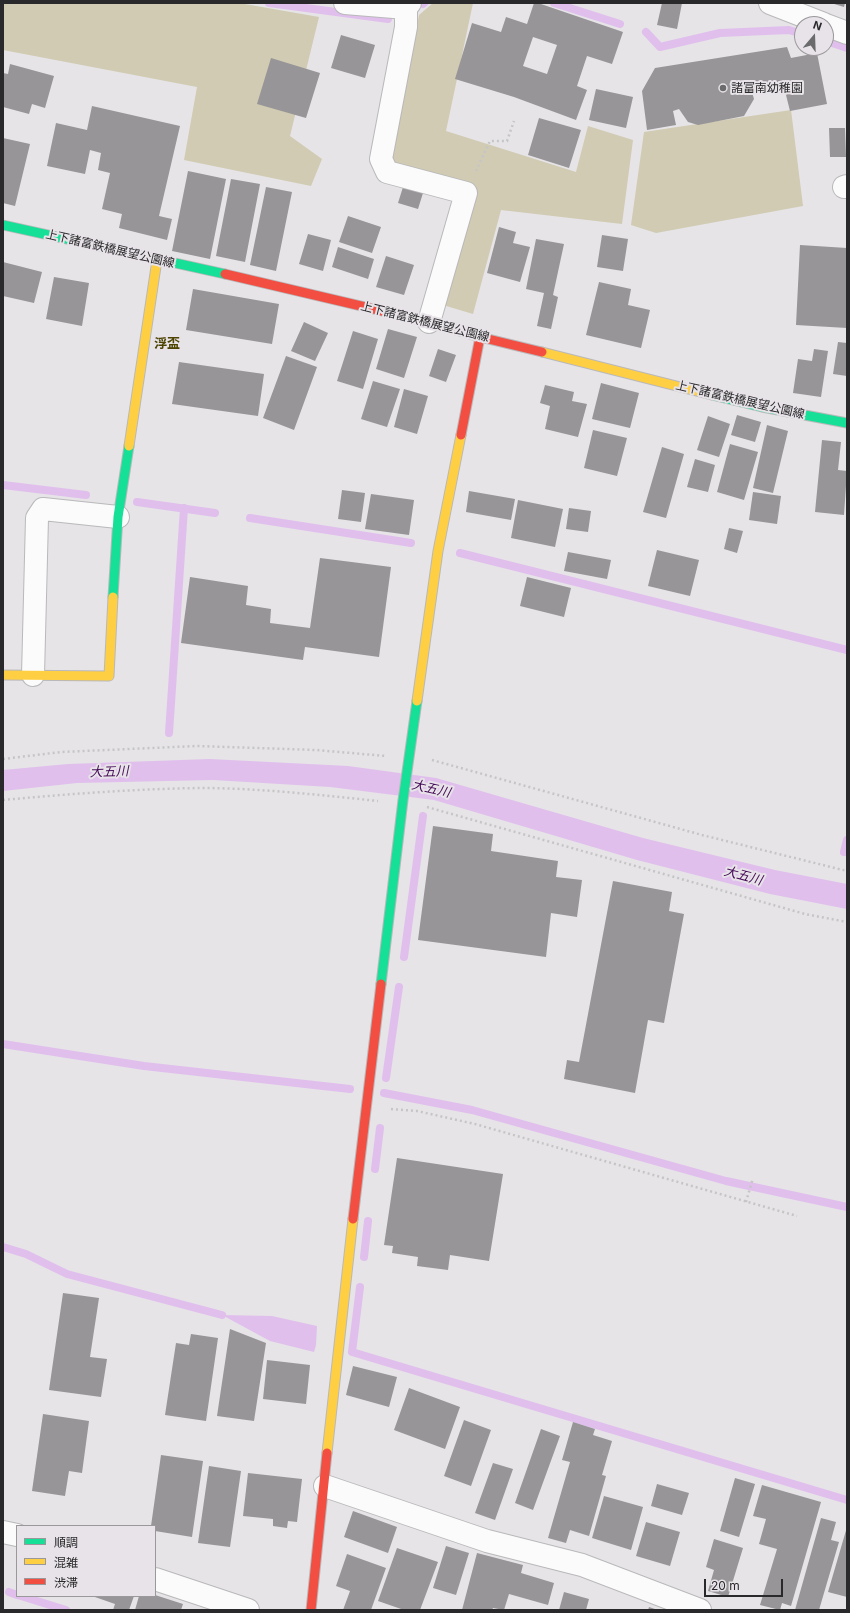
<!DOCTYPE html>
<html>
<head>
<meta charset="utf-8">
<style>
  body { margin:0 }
  #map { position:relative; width:850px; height:1613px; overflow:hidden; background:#e6e4e7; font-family:Inter,"Noto Sans JP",sans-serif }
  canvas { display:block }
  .frame { position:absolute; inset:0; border:4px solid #29282a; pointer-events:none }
  .legend { position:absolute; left:16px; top:1525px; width:140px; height:72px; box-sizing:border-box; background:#e7e3e8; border:1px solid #9b989c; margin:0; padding:5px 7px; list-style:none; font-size:12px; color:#29282a }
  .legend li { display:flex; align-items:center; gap:8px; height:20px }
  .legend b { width:20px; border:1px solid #9b989c }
  .north { position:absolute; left:794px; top:16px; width:40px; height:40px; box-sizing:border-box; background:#e7e3e8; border:1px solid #9b989c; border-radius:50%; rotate:19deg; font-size:11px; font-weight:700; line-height:16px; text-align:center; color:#29282a }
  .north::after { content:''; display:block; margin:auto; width:14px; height:18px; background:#6b6a6c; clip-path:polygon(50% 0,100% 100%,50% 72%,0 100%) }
  .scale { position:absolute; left:704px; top:1579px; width:79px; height:18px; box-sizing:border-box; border:2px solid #29282a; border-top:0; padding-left:5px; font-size:12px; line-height:14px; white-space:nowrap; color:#29282a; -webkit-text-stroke:3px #e7e3e8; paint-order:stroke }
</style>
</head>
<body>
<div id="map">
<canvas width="850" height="1613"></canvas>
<div class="frame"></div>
<ul class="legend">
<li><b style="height:5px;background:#16e098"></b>順調</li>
<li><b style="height:5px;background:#ffcf43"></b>混雑</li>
<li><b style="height:5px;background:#f24e42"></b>渋滞</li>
</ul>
<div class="north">N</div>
<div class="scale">20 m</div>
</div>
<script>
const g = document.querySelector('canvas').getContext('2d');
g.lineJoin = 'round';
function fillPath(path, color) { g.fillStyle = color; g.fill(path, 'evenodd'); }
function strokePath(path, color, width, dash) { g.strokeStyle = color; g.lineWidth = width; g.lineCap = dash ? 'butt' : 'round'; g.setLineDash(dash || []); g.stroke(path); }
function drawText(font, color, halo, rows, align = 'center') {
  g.font = font + ' Inter,"Noto Sans JP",sans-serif'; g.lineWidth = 4; g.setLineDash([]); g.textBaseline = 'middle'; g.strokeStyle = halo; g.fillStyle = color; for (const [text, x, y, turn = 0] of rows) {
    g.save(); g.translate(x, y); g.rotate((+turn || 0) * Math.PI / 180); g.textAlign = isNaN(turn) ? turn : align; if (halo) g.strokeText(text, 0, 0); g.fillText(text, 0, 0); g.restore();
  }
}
const green = new Path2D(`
  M3 3H239L319 17 290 136 322 159 311 186 184 160 197 87 3 50Z
  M433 3H473L446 131 576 172 588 126 633 140 622 224 501 210 473 314 443 305 476 186 389 164 419 15Z
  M791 110 803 206 656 233 631 225 644 132Z`);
const water = new Path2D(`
  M210 759 348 766 436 778 643 838 775 870 847 884V909L770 894 637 860 434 800 330 787 213 780 77 783 3 791V770L68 764Z
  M222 1315 272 1316 317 1326 316 1345 314 1352 270 1341Z`);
const stream = new Path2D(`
  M269 3 388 19
  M554 3 620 24
  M423 4 424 3
  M646 32 660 47 720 33 789 30 802 34
  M826 41 847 48
  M3 485 86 495
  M137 502 215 513
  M250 518 411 543
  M460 553 847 650
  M169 733 184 508
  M844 852 847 840
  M404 957 423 816
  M3 1044 144 1066 350 1089
  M386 1078 399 987
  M384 1093 472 1110 726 1181 847 1207
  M375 1169 380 1128
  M3 1247 26 1254 67 1274 222 1315
  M364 1257 368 1221
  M360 1287 352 1352 847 1500
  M9 1592 17 1595
  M21 1596 66 1610`);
const building = new Path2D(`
  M534 3H538L623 32 612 64 587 56 577 86 587 90 576 120 514 97 455 79 472 23 501 32 506 17 527 24ZM533 37 557 45 547 74 523 66Z
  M662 3H682L677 29 657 25Z
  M831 3H845L844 7Z
  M341 35 375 45 365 78 331 68Z
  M787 47 791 58 817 53 827 104 790 111 784 87 752 92 754 99 744 116 698 125 688 122 679 109 673 111 676 125 647 130 642 91 655 68Z
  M271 58 320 73 306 118 257 104Z
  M10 64 54 76 45 108 32 104 29 114 3 107V73L8 74Z
  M596 89 633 97 626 128 589 120Z
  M92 106 180 126 159 216 172 219 167 240 119 228 122 214 102 209 110 173 98 170 101 153 90 150 85 174 47 166 56 123 87 130Z
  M539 118 581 130 569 168 528 155Z
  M829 128H845L846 157H830Z
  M3 138 30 144 15 206 3 203Z
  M188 171 226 179 210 259 172 251Z
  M231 179 260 184 245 262 216 256Z
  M266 187 292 192 276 271 250 265Z
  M403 187 423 193 418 209 398 203Z
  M348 216 381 227 372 253 339 242Z
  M499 227 516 232 513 243 530 247 520 282 487 273Z
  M308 234 331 240 323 271 299 264Z
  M602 235 628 239 623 271 597 267Z
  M536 239 564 244 553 295 558 297 551 329 537 326 544 293 526 289Z
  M800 245 847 248V328L796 325Z
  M338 247 374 259 368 279 332 267Z
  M386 256 414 265 404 295 376 287Z
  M3 262 42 272 34 303 3 296Z
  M54 277 89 283 82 326 46 319Z
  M599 282 631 289 628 305 650 310 641 348 586 335Z
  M193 289 279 304 272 344 186 330Z
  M304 322 328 333 315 361 291 351Z
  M388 329 417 337 404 378 376 369Z
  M353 331 378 339 363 389 337 381Z
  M838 342 847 343V376L833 374Z
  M438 349 456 355 446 382 429 376Z
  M814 349 828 351 821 397 793 393 798 359 812 361Z
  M286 356 317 367 294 430 263 418Z
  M179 362 264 374 258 416 172 404Z
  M373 381 400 389 387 427 361 419Z
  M601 383 639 393 630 428 592 419Z
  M545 385 574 392 572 401 587 404 578 437 545 429 550 406 540 403Z
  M404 389 428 396 417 434 394 427Z
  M737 415 761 422 755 442 731 435Z
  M708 416 730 424 719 457 697 450Z
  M767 425 788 431 773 493 753 488Z
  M593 430 627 438 617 476 584 468Z
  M822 440 841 442 838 470 847 471 844 515 815 512Z
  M730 444 758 452 744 500 717 492Z
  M662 447 684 454 666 518 643 512Z
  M695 459 715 465 708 492 687 487Z
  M342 490 365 493 361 522 338 519Z
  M469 491 515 499 511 520 466 512Z
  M753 492 781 496 777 524 749 520Z
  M371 494 414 500 409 535 365 529Z
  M518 500 563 509 555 547 511 538Z
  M569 508 591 511 588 532 566 529Z
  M729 528 743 531 737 553 724 549Z
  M657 550 699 560 690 596 648 586Z
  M568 552 611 560 607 579 564 571Z
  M320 558 391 567 379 657 305 647 303 660 181 643 190 577 248 586 246 605 271 609 270 623 310 628Z
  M527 577 571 588 564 617 520 606Z
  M433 826 493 834 491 851 558 861 556 877 582 880 577 917 551 913 546 957 418 940Z
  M613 881 672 892 669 911 684 914 664 1023 648 1020 635 1093 564 1079 567 1060 579 1062Z
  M397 1158 503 1174 489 1261 450 1255 448 1270 417 1266 418 1257 392 1253 393 1246 384 1245Z
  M63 1293 99 1298 90 1357 107 1359 101 1397 49 1390Z
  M230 1329 266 1343 254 1421 217 1416Z
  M191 1334 218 1338 206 1421 165 1415 176 1343 189 1345Z
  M267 1360 310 1365 306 1404 263 1399Z
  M353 1366 397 1377 389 1407 346 1395Z
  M409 1388 460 1407 445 1449 394 1430Z
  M43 1414 89 1421 82 1473 69 1471 65 1496 32 1491Z
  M464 1420 491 1430 471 1486 444 1476Z
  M573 1422 595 1429 593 1435 612 1441 602 1475 606 1476 589 1536 570 1530 566 1543 548 1538 570 1462 562 1460Z
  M541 1429 560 1436 533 1510 515 1503Z
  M161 1455 203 1461 192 1537 155 1531V1526H151Z
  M493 1463 513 1469 495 1520 475 1513Z
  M209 1466 241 1471 230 1547 198 1543Z
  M248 1473 302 1479 297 1522 288 1521 287 1528 273 1526V1519L243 1516Z
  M735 1478 755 1484 739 1537 720 1531Z
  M657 1484 689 1493 682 1515 651 1506Z
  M762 1485 821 1502 791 1606 782 1603 780 1610 760 1605 777 1549 759 1544 766 1519 753 1516Z
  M604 1496 643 1507 631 1550 592 1538Z
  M353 1511 397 1527 388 1553 344 1537Z
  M821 1518 836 1522 831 1540 839 1542 819 1610H795Z
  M646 1522 680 1532 670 1566 636 1556Z
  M847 1527V1597L828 1592Z
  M714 1539 743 1548 728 1597 708 1591 714 1570 706 1567Z
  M446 1546 469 1553 456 1595 433 1588Z
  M397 1548 438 1562 420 1610H404L378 1601Z
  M477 1553 523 1565 521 1573 554 1583 548 1605 509 1594 504 1610 493 1608 492 1610H462Z
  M347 1554 386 1568 371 1610H343L350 1591 336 1586Z
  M564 1592 589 1599 586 1610H559Z
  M155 1595 183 1604 181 1610H135L139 1596H155Z
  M92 1596H134L129 1610H113L115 1604Z
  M649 1607 658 1610H648Z`);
const path = new Path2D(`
  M476 171 490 141H507L514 121
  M3 759 61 752 197 746 316 750 386 756
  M432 760 702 835 847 871
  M3 800C68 794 134 789 200 788 259 788 319 795 378 801
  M427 807 805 914 847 922
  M391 1109 417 1111 475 1124 797 1216
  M746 1202 753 1178`);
const street = new Path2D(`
  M345 3 406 8
  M410 3 406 8V27L381 159 387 172 466 193 429 322
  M770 3 824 24
  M826 25 847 33
  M844 187 847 186
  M33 675 37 518 43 509 118 517
  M325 1486 487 1541 582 1565 700 1610
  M3 1532 17 1535
  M155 1579 248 1610`);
const fast = new Path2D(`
  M3 225 225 274
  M712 395 762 407 847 423
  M113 597 118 517 129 446
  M381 984 403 800 417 701`);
const slow = new Path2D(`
  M542 352 712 395
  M129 446 157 260
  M3 675 109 676 113 597
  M417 701 438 551 461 435
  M327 1453 353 1219`);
const jam = new Path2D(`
  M225 274 429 322 480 337 542 352
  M461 435 480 337
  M353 1219 381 984
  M311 1610 327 1453`);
const markers = [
  [723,88,4,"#6b6a6c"]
];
const poiNames = [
  ["諸富南幼稚園",731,88]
];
const streetNames = [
  ["上下諸富鉄橋展望公園線",110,249,13],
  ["上下諸富鉄橋展望公園線",425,322,14],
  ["上下諸富鉄橋展望公園線",740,400,13]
];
const neighbourhoodNames = [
  ["浮盃",167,344]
];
const waterNames = [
  ["大五川",109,772,-2],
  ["大五川",431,789,13],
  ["大五川",743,876,15]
];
fillPath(green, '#d0cbb2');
fillPath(water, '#e0bfed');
strokePath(stream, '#e0bfed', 8);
fillPath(building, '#979598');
strokePath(street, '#b9b8ba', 24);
strokePath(fast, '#b9b8ba', 11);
strokePath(slow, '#b9b8ba', 11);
strokePath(jam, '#b9b8ba', 11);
strokePath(path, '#c6c5c6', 2.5, [2, 3]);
strokePath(street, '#fbfbfb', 22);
strokePath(fast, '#16e098', 9);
strokePath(slow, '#ffcf43', 9);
strokePath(jam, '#f24e42', 9);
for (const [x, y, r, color] of markers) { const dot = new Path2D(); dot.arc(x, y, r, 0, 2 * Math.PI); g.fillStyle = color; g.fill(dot); strokePath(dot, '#e7e3e8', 1.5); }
drawText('12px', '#29282a', '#e7e3e8', poiNames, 'left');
drawText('12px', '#29282a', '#e7e3e8', streetNames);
drawText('bold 13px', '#4c4400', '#e7e3e8', neighbourhoodNames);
drawText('italic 13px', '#450a57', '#e7e3e8', waterNames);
</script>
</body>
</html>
